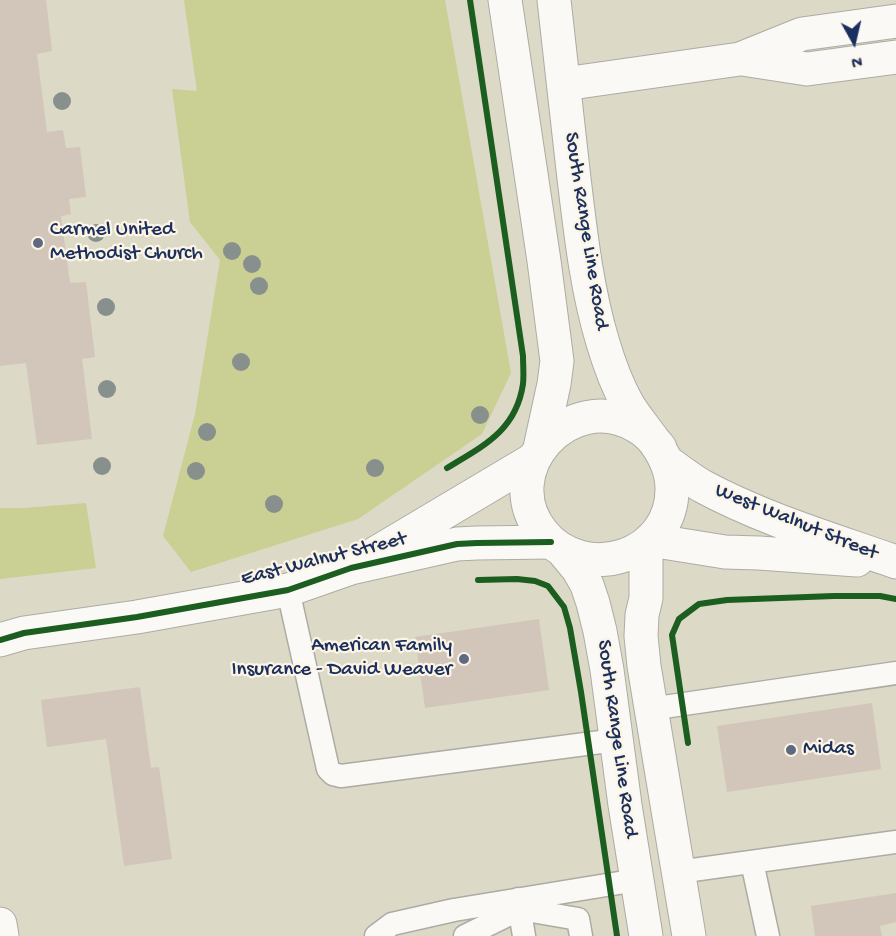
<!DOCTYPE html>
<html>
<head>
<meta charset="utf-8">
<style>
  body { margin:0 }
  #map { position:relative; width:896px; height:936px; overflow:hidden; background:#dcd9c6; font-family:"Gochi Hand",sans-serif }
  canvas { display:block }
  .north { position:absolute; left:824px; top:12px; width:60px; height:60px; -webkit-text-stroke:4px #fcf5e5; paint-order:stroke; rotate:172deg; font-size:16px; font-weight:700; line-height:24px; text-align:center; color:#1b2f5e }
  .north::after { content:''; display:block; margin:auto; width:21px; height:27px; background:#1b2f5e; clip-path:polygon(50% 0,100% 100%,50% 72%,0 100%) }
</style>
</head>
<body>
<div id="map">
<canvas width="896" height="936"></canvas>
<div class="north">N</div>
</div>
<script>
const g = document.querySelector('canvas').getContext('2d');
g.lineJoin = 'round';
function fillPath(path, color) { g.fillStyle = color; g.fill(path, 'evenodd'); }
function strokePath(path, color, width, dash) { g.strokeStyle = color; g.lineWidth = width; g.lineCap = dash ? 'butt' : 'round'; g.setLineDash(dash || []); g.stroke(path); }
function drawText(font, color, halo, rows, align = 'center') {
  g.font = font + ' "Gochi Hand",sans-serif'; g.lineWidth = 4.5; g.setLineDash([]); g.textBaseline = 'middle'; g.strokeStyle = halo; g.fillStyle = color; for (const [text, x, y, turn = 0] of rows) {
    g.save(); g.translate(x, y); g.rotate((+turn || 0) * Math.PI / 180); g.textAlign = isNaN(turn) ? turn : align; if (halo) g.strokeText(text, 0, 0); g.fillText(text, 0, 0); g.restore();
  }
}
const green = new Path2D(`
  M184 0H445L511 373 482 434 358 519 191 572 163 536 195 414 220 260 190 222 172 89 197 91Z
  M86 503 96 568 0 579V508H24Z`);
const building = new Path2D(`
  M0 0H46L52 51 37 54 47 132 63 130 66 148 80 147 86 197 69 199 71 214 61 216 70 283 86 282 95 357 82 359 92 439 37 445 26 363 0 366Z
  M539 619 549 690 425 708 415 637Z
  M140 687 151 768 159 767 172 859 124 866 106 739 47 747 41 700Z
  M872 703 881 769 727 792 717 726Z
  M896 893V922L880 926 882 936H815L811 906Z`);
const service = new Path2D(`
  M288 590 328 769 333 774 341 776 616 740
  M650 709 896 673
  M752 862 768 936
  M678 872 896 842
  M518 899 524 936
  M376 936 392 924 454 910 637 880
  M465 936 520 909 578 919 581 936`);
const minor = new Path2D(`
  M742 59 807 69 896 57
  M564 84 740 59 802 34 896 21
  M667 462C679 470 690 479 702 486 763 519 831 539 896 562
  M650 540 725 552 759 553 857 560
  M376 553 534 459
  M0 640 24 633 137 617 288 590 351 568 457 544 477 543 551 542
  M0 924 2 936`);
const secondary = new Path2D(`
  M505 0 544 261 557 361 554 384 540 448
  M554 0C560 57 567 113 573 170 580 228 586 287 603 343 609 363 617 385 627 403 643 431 671 452 672 487 674 557 584 585 542 532 494 471 570 387 636 426 646 431 653 439 660 448
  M646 544V598L642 615 641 636 644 666 689 936
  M563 551 578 569 587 585 593 603 600 631 607 670 625 805 646 936`);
const cycleway = new Path2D(`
  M447 468C483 446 516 431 523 384 524 375 523 365 523 356L470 0
  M478 580 517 579 535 581 548 586 564 607 570 628 581 692 617 936
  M0 640 24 633 137 617 288 590 351 568 457 544 477 543 551 542
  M688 743 672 635 679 619 699 604 727 600 834 596H880L896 599`);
const trees = [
  [62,101],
  [96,233],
  [232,251],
  [252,264],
  [259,286],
  [106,307],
  [241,362],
  [107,389],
  [480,415],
  [207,432],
  [102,466],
  [375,468],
  [196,471],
  [274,504]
];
const markers = [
  [38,243,6,"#5f6a82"],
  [464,659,6,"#5f6a82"],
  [791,750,6,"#5f6a82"]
];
const poiNames = [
  ["Carmel United",50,231],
  ["Methodist Church",50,255],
  ["American Family",452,647,"right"],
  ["Insurance - David Weaver",452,671,"right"],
  ["Midas",803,750]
];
const streetNames = [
  ["South Range Line Road",585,231,81],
  ["West Walnut Street",796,523,22],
  ["East Walnut Street",324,560,-14],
  ["South Range Line Road",616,739,82]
];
fillPath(green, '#cacf93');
fillPath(building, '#d2c5ba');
strokePath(service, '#acaca4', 25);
strokePath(minor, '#acaca4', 35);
strokePath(secondary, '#acaca4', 35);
strokePath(service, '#faf9f6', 22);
strokePath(minor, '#faf9f6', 33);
strokePath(secondary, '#faf9f6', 33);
strokePath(cycleway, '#1b5e20', 6);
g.fillStyle = '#88908e';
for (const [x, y] of trees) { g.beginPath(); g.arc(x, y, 9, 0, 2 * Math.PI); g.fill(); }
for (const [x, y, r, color] of markers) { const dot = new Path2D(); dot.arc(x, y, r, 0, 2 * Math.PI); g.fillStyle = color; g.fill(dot); strokePath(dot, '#fcf5e5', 2); }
drawText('21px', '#1b2f5e', '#fcf5e5', poiNames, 'left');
drawText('21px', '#1b2f5e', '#fcf5e5', streetNames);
</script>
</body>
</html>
